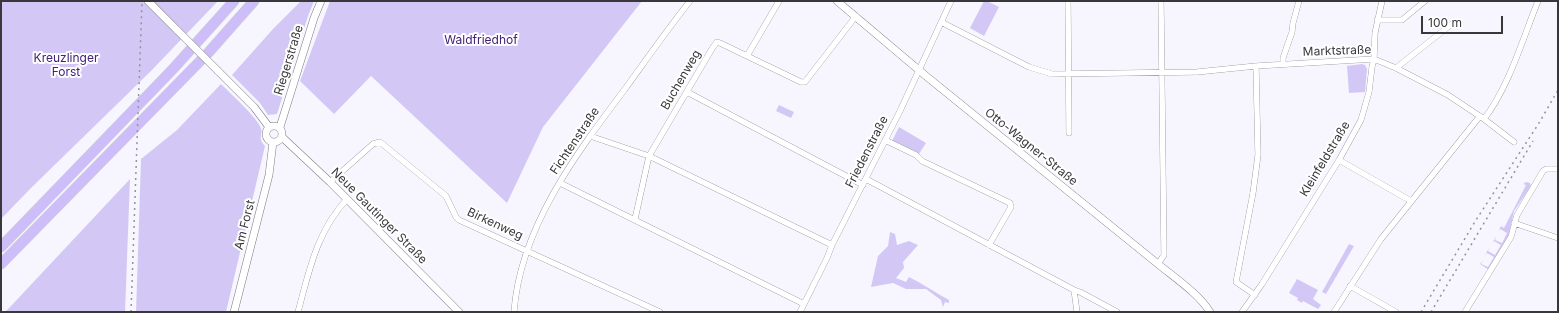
<!DOCTYPE html>
<html>
<head>
<meta charset="utf-8">
<style>
  body { margin:0 }
  #map { position:relative; width:1559px; height:313px; overflow:hidden; background:#f7f6ff; font-family:Inter,sans-serif }
  canvas { display:block }
  .frame { position:absolute; inset:0; border:2px solid #38373a; pointer-events:none }
  .scale { position:absolute; left:1421px; top:16px; width:82px; height:18px; box-sizing:border-box; border:2px solid #38373a; border-top:0; padding-left:5px; font-size:12px; line-height:14px; white-space:nowrap; color:#38373a; -webkit-text-stroke:3px #fff; paint-order:stroke }
</style>
</head>
<body>
<div id="map">
<canvas width="1559" height="313"></canvas>
<div class="frame"></div>
<div class="scale">100 m</div>
</div>
<script>
const g = document.querySelector('canvas').getContext('2d');
g.lineJoin = 'round';
function fillPath(path, color) { g.fillStyle = color; g.fill(path, 'evenodd'); }
function strokePath(path, color, width, dash) { g.strokeStyle = color; g.lineWidth = width; g.lineCap = dash ? 'butt' : 'round'; g.setLineDash(dash || []); g.stroke(path); }
function drawText(font, color, halo, rows, align = 'center') {
  g.font = font + ' Inter,sans-serif'; g.lineWidth = 4; g.setLineDash([]); g.textBaseline = 'middle'; g.strokeStyle = halo; g.fillStyle = color; for (const [text, x, y, turn = 0] of rows) {
    g.save(); g.translate(x, y); g.rotate((+turn || 0) * Math.PI / 180); g.textAlign = isNaN(turn) ? turn : align; if (halo) g.strokeText(text, 0, 0); g.fillText(text, 0, 0); g.restore();
  }
}
const green = new Path2D(`
  M1 1H218L150 72 31 188 1 219Z
  M301 1H314L308 16 277 114 268 115 260 103 232 75 273 29Z
  M330 1H642L543 127 507 203 371 76 334 114 300 81Z
  M984 1H987L999 7 984 36 970 28Z
  M1362 64 1365 65 1367 69 1365 92 1349 93 1347 66Z
  M221 84C229 92 260 120 261 129 263 136 257 137 265 146L226 312H136L141 159 177 130Z
  M779 105 794 112 791 118 776 111Z
  M899 127 926 143 919 154 892 141Z
  M130 179 125 312H5L11 306Z
  M1526 182 1530 183 1531 186 1514 211 1508 238 1489 270 1480 264 1483 260 1481 264 1488 267 1494 257 1487 253 1485 255 1489 248 1488 251 1495 255 1501 245 1494 241 1492 244 1496 236 1495 240 1502 243 1507 233 1500 229 1498 232 1501 226 1504 228 1526 185 1523 184Z
  M890 232 895 234 897 245 909 241 918 245 903 262 904 268 896 278 906 282 909 277C923 284 936 293 949 300V303L945 302 943 307 941 300 926 289H906L893 283 871 287 878 256 888 246Z
  M1349 244 1354 246 1326 294 1322 292Z
  M1297 279 1318 290 1313 299 1321 305 1318 309 1303 301 1302 303 1297 300 1298 298 1289 293Z`);
const minor = new Path2D(`
  M1068 1 1069 133
  M1377 20H1402L1425 1
  M941 22 1029 67 1052 74 1197 72 1256 66 1374 59 1396 68 1448 95 1484 119 1514 142
  M747 56 801 82H805L856 16
  M1283 64V58L1292 32 1293 23 1299 1
  M1396 68 1453 23
  M687 92 863 185
  M1484 119C1509 87 1523 38 1538 1
  M590 136 649 156 832 245
  M885 140 916 155 922 161 1010 203 1011 207 989 245
  M1339 160 1411 201
  M866 179 1074 290 1077 312
  M330 182 373 144 380 142 446 196 456 217 459 220 660 312
  M560 183 804 304
  M635 219 649 156 713 47 717 42 720 43 747 56 779 1
  M1514 223 1558 238
  M1158 264 1164 255 1161 1
  M1350 286 1396 312
  M1074 290 1080 292 1117 312
  M1255 295 1236 282 1253 193 1258 155 1256 66
  M298 312C309 271 317 231 347 199
  M514 312C520 228 576 154 625 89 646 60 667 30 690 1
  M800 312 827 258 832 245 900 111 951 1
  M1242 312 1262 284 1339 160 1361 120 1369 92 1372 67 1374 59 1375 33 1382 1
  M1334 312 1381 239 1480 116
  M1465 312 1511 237 1517 215 1543 171 1546 169H1558`);
const tertiary = new Path2D(`
  M148 1 178 31
  M837 1 926 76 1158 264C1175 278 1199 294 1210 312
  M218 71 254 107 269 127
  M266 134a8 8 0 1 1 16 0a8 8 0 1 1-16 0Z
  M280 127 314 18 321 1
  M282 137 330 182 459 312
  M234 312 269 175 273 142`);
const motorway = new Path2D(`
  M1 247 173 69 234 1
  M1 264 208 53 254 1`);
const rail = new Path2D(`
  M131 312 142 1
  M1421 312 1476 220 1539 123 1558 90
  M1431 312 1533 141`);
const tertiaryBridge = new Path2D(`
  M178 31 218 71`);
const parkNames = [
  ["Waldfriedhof",481,40],
  ["Kreuzlinger",66,58],
  ["Forst",66,72]
];
const streetNames = [
  ["Marktstraße",1337,51,-2],
  ["Riegerstraße",289,60,-73],
  ["Buchenweg",681,80,-60],
  ["Fichtenstraße",575,141,-56],
  ["Otto-Wagner-Straße",1031,147,39],
  ["Friedenstraße",867,152,-63],
  ["Kleinfeldstraße",1325,159,-59],
  ["Neue Gautinger Straße",379,216,45],
  ["Birkenweg",495,224,25],
  ["Am Forst",245,225,-76]
];
fillPath(green, '#d3c8f5');
strokePath(minor, '#7d7b83', 6);
strokePath(tertiary, '#7d7b83', 8);
strokePath(motorway, '#d3d3d4', 11);
strokePath(minor, '#fff', 5.5);
strokePath(tertiary, '#fff', 7);
strokePath(motorway, '#cdbef9', 10);
strokePath(rail, '#949399', 1.5, [2, 4]);
strokePath(tertiaryBridge, '#7d7b83', 8, []);
strokePath(tertiaryBridge, '#fff', 7);
drawText('12px', '#422177', '#fff', parkNames);
drawText('12px', '#38373a', '#fff', streetNames);
</script>
</body>
</html>
